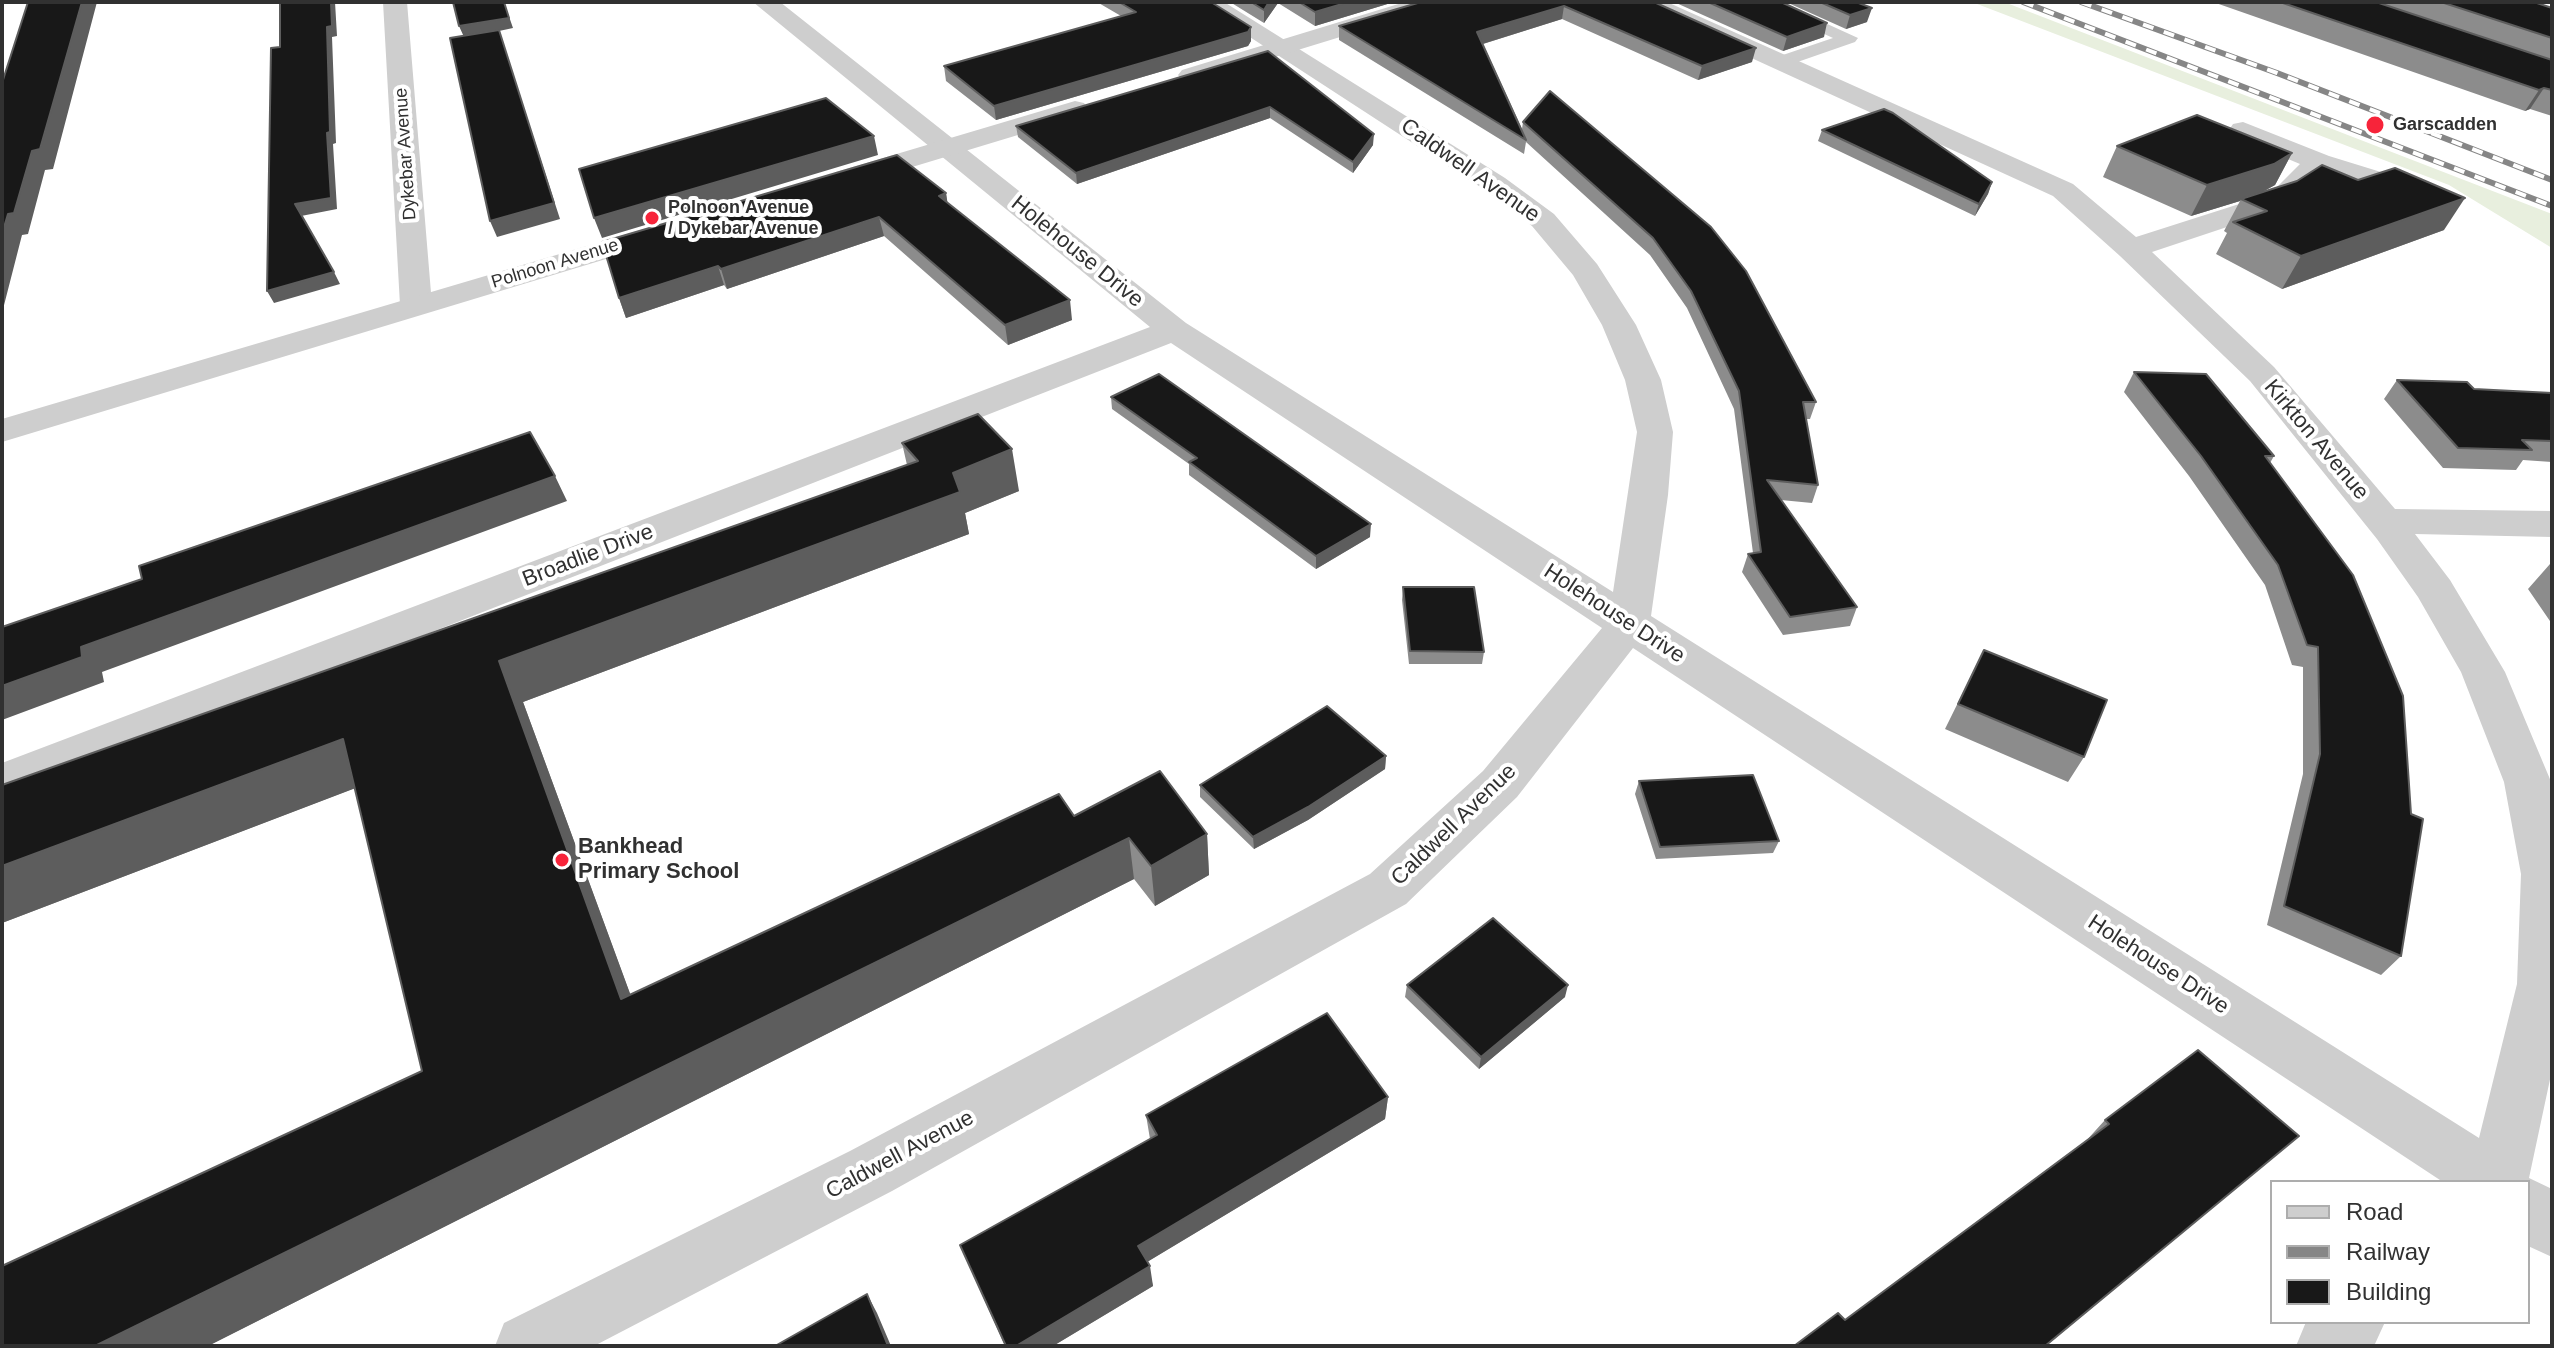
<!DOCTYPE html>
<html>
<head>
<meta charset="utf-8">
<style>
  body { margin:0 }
  #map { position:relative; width:2554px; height:1348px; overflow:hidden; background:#fff; font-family:Helvetica,sans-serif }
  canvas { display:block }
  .frame { position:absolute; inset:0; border:4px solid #313131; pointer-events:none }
  .legend { position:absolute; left:2270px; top:1180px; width:260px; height:144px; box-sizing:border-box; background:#fff; border:2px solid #adadad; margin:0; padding:10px 14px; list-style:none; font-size:24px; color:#313131 }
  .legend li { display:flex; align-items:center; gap:16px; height:40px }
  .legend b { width:40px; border:2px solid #adadad }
</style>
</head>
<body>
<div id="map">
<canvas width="2554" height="1348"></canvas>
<div class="frame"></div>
<ul class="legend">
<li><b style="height:10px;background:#cecece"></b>Road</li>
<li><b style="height:10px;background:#868686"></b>Railway</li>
<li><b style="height:22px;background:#181818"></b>Building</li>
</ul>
</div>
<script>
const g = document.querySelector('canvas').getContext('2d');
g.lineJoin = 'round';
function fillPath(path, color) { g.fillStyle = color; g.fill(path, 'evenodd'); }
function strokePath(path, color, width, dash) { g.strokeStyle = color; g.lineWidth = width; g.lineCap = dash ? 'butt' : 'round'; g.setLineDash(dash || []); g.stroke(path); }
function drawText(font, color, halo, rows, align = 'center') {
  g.font = font + ' Helvetica,sans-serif'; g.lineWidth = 8; g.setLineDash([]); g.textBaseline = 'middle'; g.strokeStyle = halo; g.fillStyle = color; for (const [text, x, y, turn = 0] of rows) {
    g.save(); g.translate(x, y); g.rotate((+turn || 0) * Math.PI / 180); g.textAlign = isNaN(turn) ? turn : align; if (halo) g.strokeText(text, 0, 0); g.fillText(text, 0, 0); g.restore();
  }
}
const green = new Path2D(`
  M1972 2H2004L2552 214V248L2449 185Z`);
const service = new Path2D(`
  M1755 2H1779L1858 38 1855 42 1786 66H1774L1771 62 1774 58 1833 38Z`);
const minor = new Path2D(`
  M383 2H407L432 305 428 312 416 315 404 312 400 305Z
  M753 2H780L1186 323 1613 592 1637 432 1625 380 1602 325 1573 275 1532 226 1485 190 1196 2H1224L1505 178 1554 214 1597 264 1636 325 1661 380 1673 432 1668 495 1651 616 2479 1138 2517 984 2521 874 2504 782 2461 672 2418 597 2377 539 2250 381 2120 256 2053 196 1640 7 1636 2H1667L2073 184 2136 237 2258 198 2274 190 2300 164 2233 136 2229 130 2233 124 2243 122 2329 156 2423 185 2428 191 2423 197 2413 200 2324 173 2294 202 2278 210 2152 252 2274 367 2395 509 2552 511V537L2415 534 2450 580 2505 672 2552 784V1070L2529 1178 2552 1189V1257L2528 1246V1182H2443L1633 648 1517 797 1406 904 892 1191 594 1346H495L504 1323 850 1151 1370 874 1483 771 1602 628 1171 343 2 800V763L1150 327Z
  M2306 1322H2385L2374 1346H2296Z`);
const tertiary = new Path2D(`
  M1405 2H1442L1438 7 1200 80H1182L1178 75 1182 70Z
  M1075 101 1084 103 1088 109 1084 115 856 184 846 187 836 184 832 178 836 172Z
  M661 224 672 227 676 233 672 239 2 442V419Z`);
const rail = new Path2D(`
  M2023 2 2552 206
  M2081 2 2277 73 2552 180`);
const wall = new Path2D(`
  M1097 2H1211L1251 41 1248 46 996 120 946 81 944 66 1121 16Z
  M1230 2H1394L1315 26 1278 3 1264 23Z
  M1421 2H1654L1752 62 1698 80 1562 19 1483 44 1522 129 1523 122 1550 91 1816 402 1810 419H1806L1818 485 1812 503 1781 500 1857 607 1850 626 1783 635 1742 572 1748 554 1753 553 1734 409 1687 308 1650 255 1526 142 1524 154 1339 40V26Z
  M1674 2H1781L1824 37 1783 51Z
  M1786 2H1856L1867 22 1846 29Z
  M2213 2H2534L2552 8V116L2530 109 2525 111Z
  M1268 51 1373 145 1353 173 1270 118 1077 184 1018 137 1016 126Z
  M1822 130 1992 182 1988 194 1975 216 1818 141Z
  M2117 146 2292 153 2275 185 2262 192 2444 230 2282 289 2216 254 2227 233 2224 231 2240 201 2191 216 2103 177Z
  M946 193 947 202 1072 320 1008 345 884 236 727 289 724 285 626 318 619 298Z
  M2134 372 2274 456 2270 463 2401 956 2381 975 2267 925 2303 774V667L2292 665 2265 585 2189 476 2124 392Z
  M2397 380 2474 389 2552 393V462L2523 460 2516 470 2443 468 2384 399Z
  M1111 397 1370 537 1316 569 1189 475V464L1112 409Z
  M902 443 1019 491 965 513 969 534 523 702 630 994 1074 816 1207 834 1209 875 1155 906 1134 879 208 1346H2L422 1071 355 788 2 923V785L907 465Z
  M2550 564 2552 565V624L2528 589Z
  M1403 587 1484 652 1482 664H1409L1402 600Z
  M1984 650 2084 757 2068 782 1945 729Z
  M1386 756 1385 769 1308 820 1254 849 1200 797V785Z
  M1639 781 1779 841 1773 853 1656 859 1635 794Z
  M1407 985 1565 997 1479 1069 1405 997Z
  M1388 1097 1385 1119 1147 1262 1153 1286 1053 1346H1005L960 1245 1150 1139 1146 1115Z
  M2105 1120 2299 1136 2046 1346H1794L1845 1320 2085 1142Z`);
const shadedWall = new Path2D(`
  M82 2H97L53 169 45 170 28 234 22 235 2 313V234L8 214Z
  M331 2H335L337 36 332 37 336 143 333 144 337 209 301 216 295 204 327 133V27Z
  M504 2 513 28 499 31 560 219 497 237 490 221 464 37 459 26Z
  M1269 2 1278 3 1264 23V10Z
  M1349 2H1394L1315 26V12Z
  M1564 6 1562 19 1476 46 1477 32Z
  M1872 8 1867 22 1846 29 1850 15Z
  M1827 23 1824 37 1783 51 1787 37Z
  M1251 27V41L1248 46 996 120 994 106Z
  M1756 48 1752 62 1698 80 1702 66Z
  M2544 88 2530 109 2525 111 2539 90Z
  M1270 107V118L1077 184 1076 173Z
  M1374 134 1373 145 1353 173V162Z
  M874 136 878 155 602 238 594 218Z
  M2292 153 2275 185 2257 195 2241 199 2240 201 2191 216 2207 185Z
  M1992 182 1988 194 1975 216 1979 204Z
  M946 193 949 212 939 196Z
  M2465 198 2444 230 2282 289 2301 256Z
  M879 217 884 236 727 289 721 269Z
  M718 266 724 285 626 318 619 298Z
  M334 272 340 284 274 303 267 291Z
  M1070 300 1072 320 1008 345 1005 325Z
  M1012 449 1019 491 965 513 969 534 523 702 646 1037 621 999 499 661Z
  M555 476 567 501 102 672 104 682 2 720V686L81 647Z
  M1371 524 1370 537 1316 569V556Z
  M343 739 374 781 2 923V866Z
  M1386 756 1385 769 1308 820 1254 849 1253 837Z
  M1207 834 1209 875 1155 906 1151 866Z
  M1129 838 1134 879 208 1346H95Z
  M1568 985 1565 997 1479 1069 1481 1057Z
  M1388 1097 1385 1119 1142 1265 1138 1246Z
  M1150 1266 1153 1286 1053 1346H1016Z
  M867 1294 877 1313 891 1346H888Z`);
const building = new Path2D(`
  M28 2H82L40 149 32 151 14 213 8 214 2 234V83Z
  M280 2H331L332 26 327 27 330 132 327 133 331 198 295 204 334 272 267 291 271 48 280 47Z
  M453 2H504L509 18 459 26Z
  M1119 2H1211L1251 27 1248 32 994 106 944 66 1136 12Z
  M1251 2H1269L1264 10Z
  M1299 2H1349L1315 12Z
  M1421 2H1654L1756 48 1702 66 1564 6 1477 32 1526 140 1339 26Z
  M1708 2H1781L1827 23 1787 37Z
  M1820 2H1856L1872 8 1850 15Z
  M2280 2H2376L2552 60V90L2544 88 2539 90Z
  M2441 2H2534L2552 8V38Z
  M499 30 554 203 490 221 450 38Z
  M1268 51 1374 134 1353 162 1270 107 1076 173 1016 126Z
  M1550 91 1711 227 1746 271 1816 402H1803L1818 485 1767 480 1857 607 1790 617 1748 554 1761 552 1739 391 1691 291 1653 238 1523 122Z
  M826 98 874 136 594 218 579 169Z
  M1884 109 1893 113 1992 182 1979 204 1822 130Z
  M2197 115 2292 153 2274 164 2207 185 2117 146Z
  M897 155 946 193 939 196 1070 300 1005 325 879 217 721 269 718 266 619 298 602 242Z
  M2322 165 2358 180 2395 168 2465 198 2301 256 2233 222 2267 211 2241 199 2297 181Z
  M2134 372 2206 374 2274 456H2265L2353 575 2403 696 2411 814 2423 819 2401 956 2284 906 2320 754 2318 647 2307 645 2278 565 2201 456Z
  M1159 374 1371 524 1316 556 1189 462 1197 458 1111 397Z
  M2397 380 2467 382 2474 389 2552 393V441L2522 440 2532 450 2458 448Z
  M978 414 1012 449 953 473 960 492 499 661 621 999 1059 794 1074 816 1160 771 1207 834 1151 866 1129 838 95 1346H2V1266L422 1071 343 739 2 866V785L918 461 902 443Z
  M530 432 555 476 81 647 82 657 2 686V627L142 579 139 566Z
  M1403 587H1474L1484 652 1410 651Z
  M1984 650 2107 700 2084 757 1958 704Z
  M1327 706 1386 756 1308 807 1253 837 1200 785Z
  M1753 775 1779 841 1660 847 1639 781Z
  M1493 918 1568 985 1481 1057 1407 985Z
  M1327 1013 1388 1097 1138 1246 1150 1266 1016 1346H1006L960 1245 1157 1135 1146 1115Z
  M2198 1050 2299 1136 2045 1346H1794L1838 1313 1845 1320 2109 1124 2105 1120Z
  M867 1294 888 1346H775Z`);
const markers = [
  [2375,125,10,"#f7243a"],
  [652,218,8,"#f7243a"],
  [562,860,8,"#f7243a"]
];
const farPoinames = [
  ["Garscadden",2393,125],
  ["Polnoon Avenue",668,208],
  ["/ Dykebar Avenue",668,229]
];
const farStreetnames = [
  ["Dykebar Avenue",406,154,-94],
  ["Polnoon Avenue",555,264,-17]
];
const streetNames = [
  ["Caldwell Avenue",1470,171,35],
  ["Holehouse Drive",1077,252,39],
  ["Kirkton Avenue",2316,440,50],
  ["Broadlie Drive",588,556,-21],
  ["Holehouse Drive",1614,614,33],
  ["Caldwell Avenue",1454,825,-44],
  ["Holehouse Drive",2158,965,33],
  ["Caldwell Avenue",900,1155,-28]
];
const poiNames = [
  ["Bankhead",578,847],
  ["Primary School",578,872]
];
fillPath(green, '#e8efde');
fillPath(service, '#cecece');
fillPath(minor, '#cecece');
fillPath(tertiary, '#cecece');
strokePath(rail, '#868686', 6);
strokePath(rail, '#fff', 4, [11]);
fillPath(wall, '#8c8c8c');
fillPath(shadedWall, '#5d5d5d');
fillPath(building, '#181818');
strokePath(building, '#5d5d5d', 2);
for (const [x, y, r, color] of markers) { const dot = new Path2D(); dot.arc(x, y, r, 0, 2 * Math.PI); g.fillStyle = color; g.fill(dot); strokePath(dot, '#fff', 3); }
drawText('bold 18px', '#313131', '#fff', farPoinames, 'left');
drawText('18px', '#313131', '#fff', farStreetnames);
drawText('22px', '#313131', '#fff', streetNames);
drawText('bold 22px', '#313131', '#fff', poiNames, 'left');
</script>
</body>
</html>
